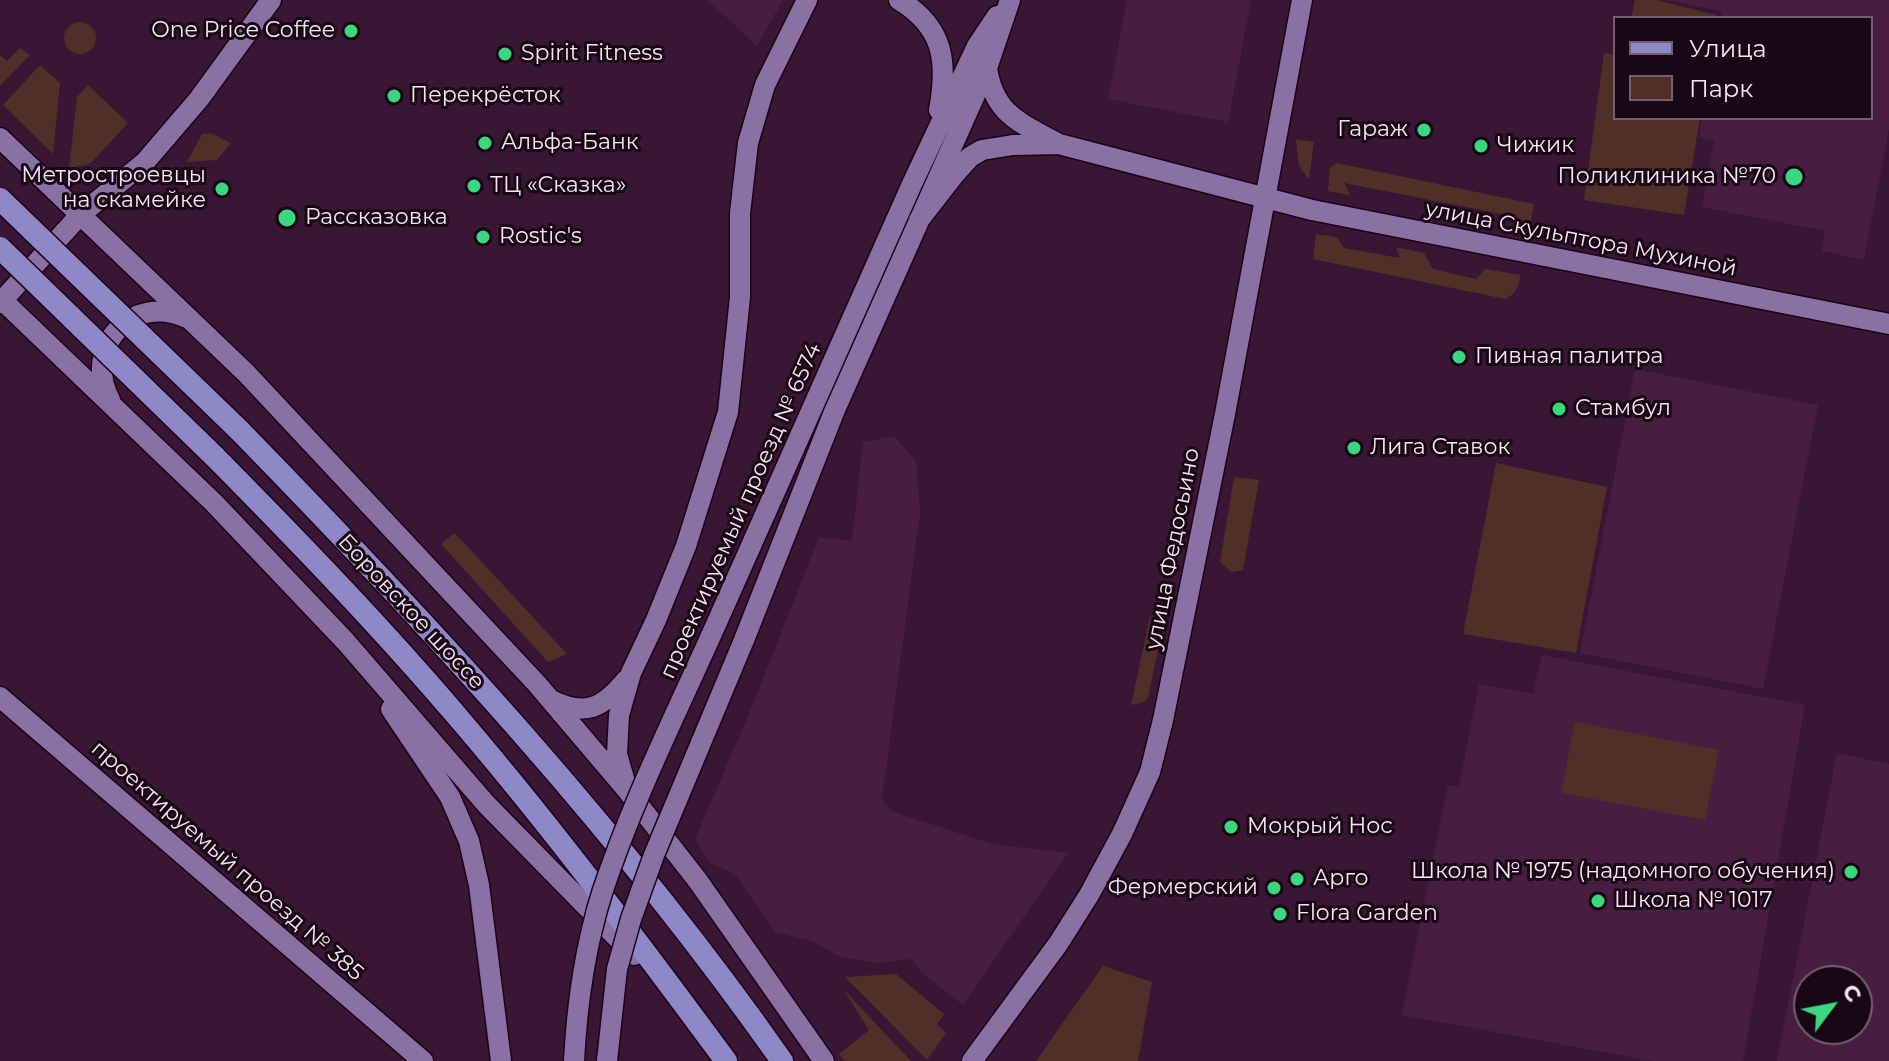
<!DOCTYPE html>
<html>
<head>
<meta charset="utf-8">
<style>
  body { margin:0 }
  #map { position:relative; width:1889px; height:1061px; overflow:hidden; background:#391634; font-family:Montserrat,sans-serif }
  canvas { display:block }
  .legend { position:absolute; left:1613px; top:16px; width:260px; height:104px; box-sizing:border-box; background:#180815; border:2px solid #73606f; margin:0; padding:10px 14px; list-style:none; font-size:24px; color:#fbe3f6 }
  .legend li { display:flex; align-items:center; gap:16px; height:40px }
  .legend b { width:40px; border:2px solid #73606f }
  .north { position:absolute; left:1793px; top:965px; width:80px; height:80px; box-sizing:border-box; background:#180815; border:2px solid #73606f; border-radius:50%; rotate:58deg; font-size:22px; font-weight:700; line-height:32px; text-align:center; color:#fbe3f6 }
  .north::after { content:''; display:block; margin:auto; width:28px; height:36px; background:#39d87f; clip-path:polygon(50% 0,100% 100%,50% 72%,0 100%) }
</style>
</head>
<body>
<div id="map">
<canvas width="1889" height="1061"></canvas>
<ul class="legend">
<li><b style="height:10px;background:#8e88c9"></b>Улица</li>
<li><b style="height:22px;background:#4f2f27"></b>Парк</li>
</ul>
<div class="north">С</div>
</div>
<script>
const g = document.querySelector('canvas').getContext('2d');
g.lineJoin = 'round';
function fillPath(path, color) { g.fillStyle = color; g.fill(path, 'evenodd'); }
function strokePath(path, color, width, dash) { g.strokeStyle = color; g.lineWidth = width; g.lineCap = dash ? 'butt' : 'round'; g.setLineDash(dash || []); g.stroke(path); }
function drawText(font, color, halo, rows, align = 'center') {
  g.font = font + ' Montserrat,sans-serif'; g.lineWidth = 6; g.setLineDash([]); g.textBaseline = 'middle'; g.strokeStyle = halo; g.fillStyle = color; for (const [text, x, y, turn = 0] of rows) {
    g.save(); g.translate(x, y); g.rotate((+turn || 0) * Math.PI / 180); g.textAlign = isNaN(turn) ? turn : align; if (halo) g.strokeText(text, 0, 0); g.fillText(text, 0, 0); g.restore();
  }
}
const built = new Path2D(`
  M708 0H783L757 46Z
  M1127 0H1251L1228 122 1108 99Z
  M1667 0H1889V128L1864 260 1822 251 1825 231 1702 207 1714 141 1699 137 1702 118H1871V18H1721L1722 11Z
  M1635 369 1818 405 1763 689 1580 653Z
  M894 436 916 461 920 513 882 799 891 811 992 844 1068 853 963 1005 921 972 912 959 875 963 838 956 813 941 775 932 735 874 710 863 695 839 749 714 819 537 852 541 863 442Z
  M1542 655 1805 705 1743 1061H1652L1402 1015 1448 785 1459 787 1479 684 1533 694Z
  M1837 753 1889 764V1061H1777ZM1809 981H1857V1029H1809Z`);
const green = new Path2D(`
  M1635 0H1656L1716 15V18H1631Z
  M64 38a16 16 0 1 1 32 0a16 16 0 1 1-32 0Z
  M20 48 30 55 0 86V55L7 61Z
  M1604 53 1615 55V118H1700L1684 215 1584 200Z
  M40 65 60 83 53 154 3 105Z
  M88 85 128 123 93 161 87 165 69 168 77 97Z
  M210 133 231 143 217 160 187 162 202 134Z
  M1296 139 1314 142 1309 180 1299 166Z
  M1337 163 1534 204 1531 221 1521 229 1514 228 1512 216 1344 183 1350 195 1328 191 1330 168Z
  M1316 234 1337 237 1344 248 1400 258 1396 247 1424 253 1433 269 1476 279 1485 269 1521 275C1518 286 1516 295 1505 299L1313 259Z
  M1496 463 1607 487 1576 653 1463 634Z
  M1234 477 1259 480 1243 570 1231 572 1220 562Z
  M454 533 467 546 567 654 548 662 441 544Z
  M1150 616 1159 623 1162 631 1148 698 1141 703 1131 705Z
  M1575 722 1719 750 1705 820 1561 793Z
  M1103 966 1152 982 1138 1061H1036Z
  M896 974 944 1014 937 1024 946 1033 927 1060 845 977Z
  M843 989 911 1061H845L839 1054 869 1030Z`);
const secondary = new Path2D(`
  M899 0C944 27 948 62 939 110
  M987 68C994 115 1021 123 1059 144
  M0 138 246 373 537 684 627 790 698 881 824 1061
  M919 220 954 175 970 157 982 150 1013 145 1059 144 1312 210 1889 324
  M0 298 214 503 346 642 486 804 634 955
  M0 303 80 215 145 162 199 99 271 0
  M110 400C82 348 132 292 187 318
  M722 611 912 184 977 46 997 16
  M744 640 834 412 987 68 1010 0
  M0 697 423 1061
  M551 700C585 717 603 708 626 680
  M391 709 450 797 469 841 479 885 501 1061
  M626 786 617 754 619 715 631 673 656 620 686 546 728 412 740 297V213L748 143 765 85 807 0
  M972 1061 1058 944 1089 895 1122 834 1150 772 1163 720 1225 414 1302 0`);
const primary = new Path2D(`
  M239 430C433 629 622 833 782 1061
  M214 456C299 542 383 629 462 722 555 831 641 946 726 1061`);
const secondaryBridge = new Path2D(`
  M574 1061C577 1004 585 947 602 893 634 796 681 704 722 611
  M607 1061 617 969 631 919 654 855 744 640`);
const primaryBridge = new Path2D(`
  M0 199 239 430
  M0 248 214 456`);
const markers = [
  [351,31,8,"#39d87f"],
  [505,54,8,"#39d87f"],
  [394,96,8,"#39d87f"],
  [1424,130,8,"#39d87f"],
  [485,143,8,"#39d87f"],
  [1481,146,8,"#39d87f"],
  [1794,177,10,"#39d87f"],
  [474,186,8,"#39d87f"],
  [222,189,8,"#39d87f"],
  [287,218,10,"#39d87f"],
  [483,237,8,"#39d87f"],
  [1459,357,8,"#39d87f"],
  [1559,409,8,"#39d87f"],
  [1354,448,8,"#39d87f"],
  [1231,827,8,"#39d87f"],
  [1851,872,8,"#39d87f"],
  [1297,879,8,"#39d87f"],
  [1274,888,8,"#39d87f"],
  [1598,901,8,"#39d87f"],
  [1280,914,8,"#39d87f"]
];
const poiNames = [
  ["One Price Coffee",335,31,"right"],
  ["Spirit Fitness",521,54],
  ["Перекрёсток",410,96],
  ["Гараж",1408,130,"right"],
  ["Альфа-Банк",501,143],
  ["Чижик",1497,146],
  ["Метростроевцы",206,176,"right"],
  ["на скамейке",206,201,"right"],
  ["Поликлиника №70",1776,177,"right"],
  ["ТЦ «Сказка»",490,186],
  ["Рассказовка",305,218],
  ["Rostic's",499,237],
  ["Пивная палитра",1475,357],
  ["Стамбул",1575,409],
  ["Лига Ставок",1370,448],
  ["Мокрый Нос",1247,827],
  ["Школа № 1975 (надомного обучения)",1835,872,"right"],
  ["Арго",1313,879],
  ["Фермерский",1258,888,"right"],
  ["Школа № 1017",1614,901],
  ["Flora Garden",1296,914]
];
const streetNames = [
  ["улица Скульптора Мухиной",1581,239,11],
  ["проектируемый проезд № 6574",741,511,-66],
  ["улица Федосьино",1173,549,-79],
  ["Боровское шоссе",411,612,47],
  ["проектируемый проезд № 385",227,861,41]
];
fillPath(built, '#471e41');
fillPath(green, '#4f2f27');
strokePath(secondary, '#1f011b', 23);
strokePath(primary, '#1f011b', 25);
strokePath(secondary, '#8972a3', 20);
strokePath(primary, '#8e88c9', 22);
strokePath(secondaryBridge, '#1f011b', 23, []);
strokePath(primaryBridge, '#1f011b', 25, []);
strokePath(secondaryBridge, '#8972a3', 20);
strokePath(primaryBridge, '#8e88c9', 22);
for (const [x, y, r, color] of markers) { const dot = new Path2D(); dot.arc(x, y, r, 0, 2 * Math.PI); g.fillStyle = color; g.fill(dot); strokePath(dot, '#180815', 3); }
drawText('22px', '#fbe3f6', '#180815', poiNames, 'left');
drawText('22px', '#fbe3f6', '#180815', streetNames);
</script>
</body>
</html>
